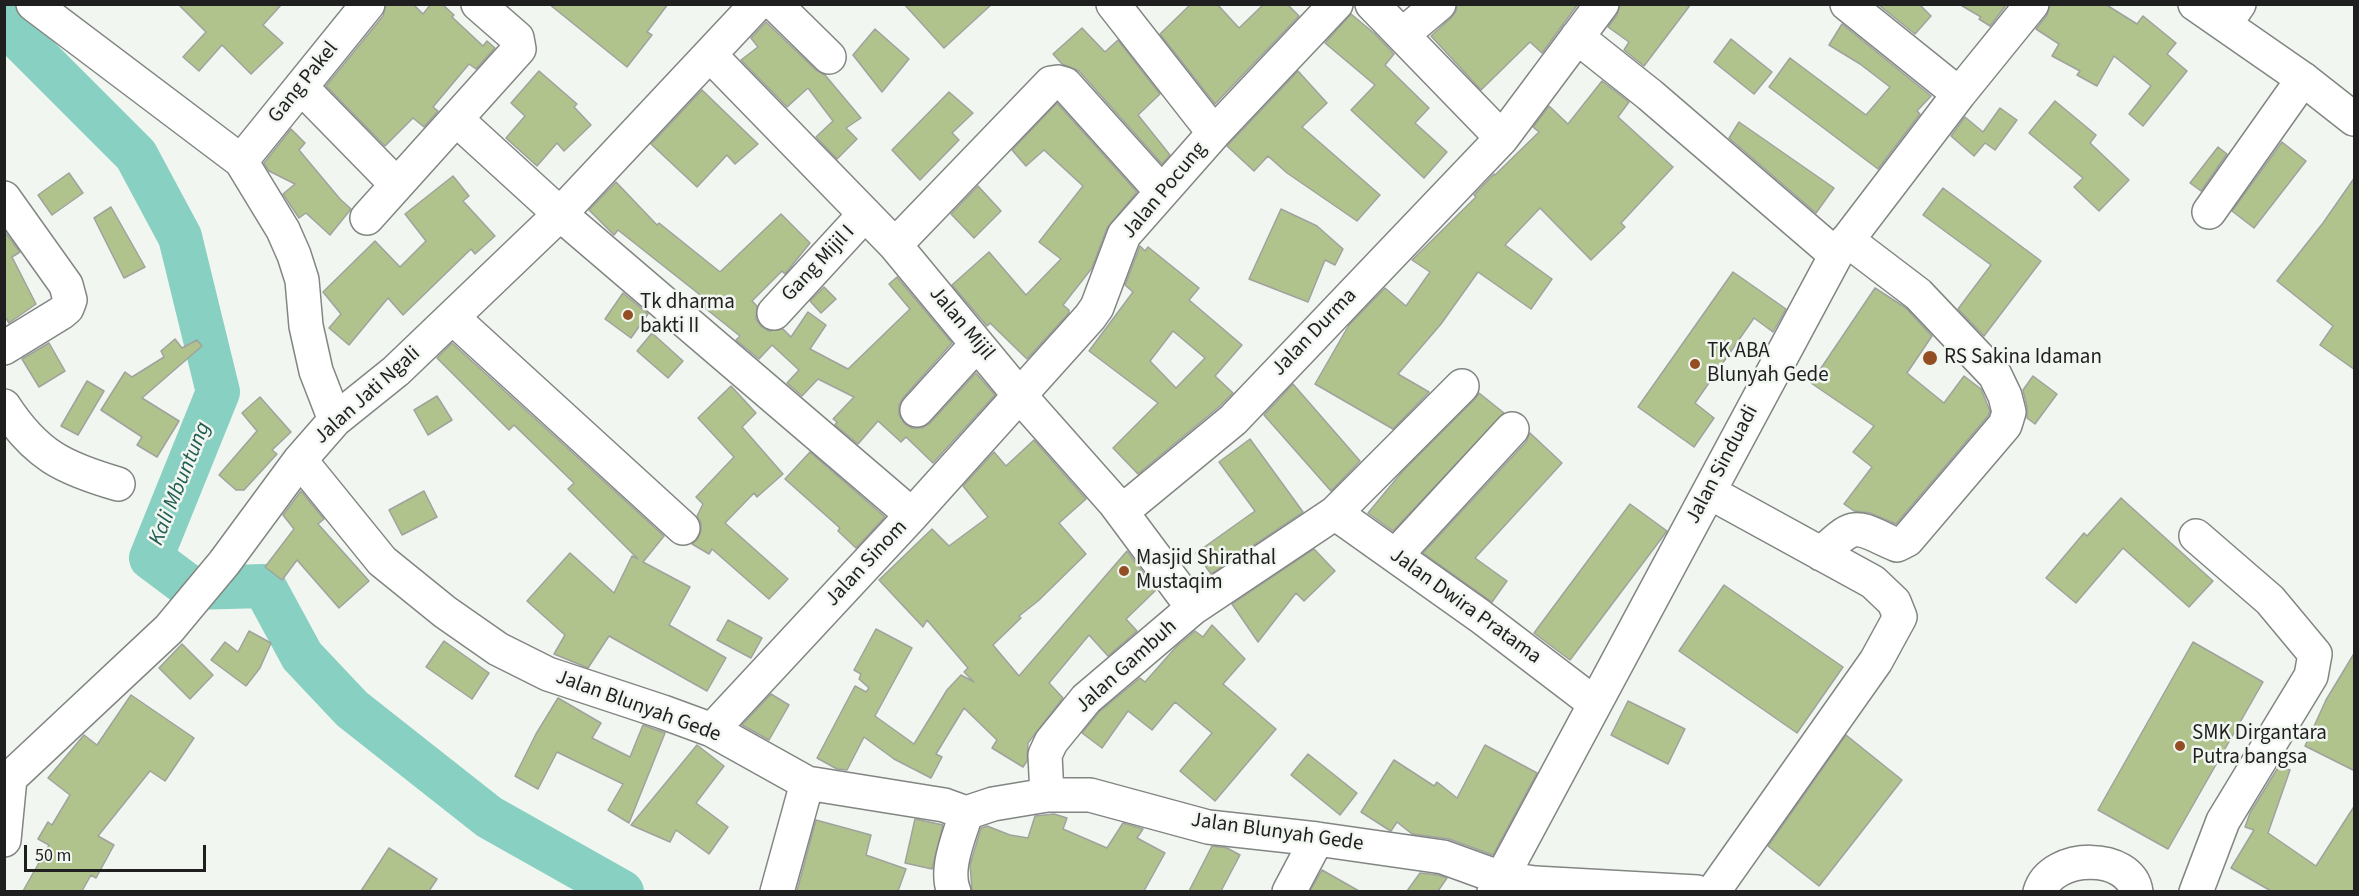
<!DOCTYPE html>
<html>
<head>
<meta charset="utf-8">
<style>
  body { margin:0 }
  #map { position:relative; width:2359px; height:896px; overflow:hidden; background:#f2f6f1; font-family:"Source Sans 3",sans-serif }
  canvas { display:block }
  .frame { position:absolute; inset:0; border:6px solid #1e1f1e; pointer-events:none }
  .scale { position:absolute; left:24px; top:845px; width:182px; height:27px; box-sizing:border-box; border:3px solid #1e1f1e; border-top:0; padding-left:8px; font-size:18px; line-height:21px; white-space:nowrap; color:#1e1f1e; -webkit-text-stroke:4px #f2f6f1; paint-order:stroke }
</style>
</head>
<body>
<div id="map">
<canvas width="2359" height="896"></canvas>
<div class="frame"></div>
<div class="scale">50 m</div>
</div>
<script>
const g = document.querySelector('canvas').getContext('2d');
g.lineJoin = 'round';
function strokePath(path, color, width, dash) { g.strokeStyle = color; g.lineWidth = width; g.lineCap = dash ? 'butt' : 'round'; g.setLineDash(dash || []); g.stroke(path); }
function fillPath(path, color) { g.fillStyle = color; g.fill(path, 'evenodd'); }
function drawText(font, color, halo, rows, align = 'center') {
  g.font = font + ' "Source Sans 3",sans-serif'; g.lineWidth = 5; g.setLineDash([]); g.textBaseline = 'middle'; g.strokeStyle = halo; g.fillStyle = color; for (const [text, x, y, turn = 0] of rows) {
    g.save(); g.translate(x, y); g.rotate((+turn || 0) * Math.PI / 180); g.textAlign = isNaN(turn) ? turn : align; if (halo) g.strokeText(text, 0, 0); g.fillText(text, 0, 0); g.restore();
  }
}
const river = new Path2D(`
  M4 23 136 155 180 237 218 392 151 558 191 588 264 586 302 656 352 709 489 817 622 892`);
const building = new Path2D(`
  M178 4H282L263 25 283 43 251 74 222 45 199 71 183 57 206 32Z
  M386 4H413L423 14 431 4H442L454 15 452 17 483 46 487 41 495 48 476 69 469 64 433 107 438 111 424 127 413 118 385 146 326 86 383 16Z
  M549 4H668L647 32 652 35 627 67Z
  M904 4H992L944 48Z
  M1191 4H1217L1239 28 1264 4H1287L1299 16 1215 104 1160 34Z
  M1457 4H1578L1542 53 1530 42 1481 90 1431 36 1451 18 1456 11Z
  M1620 4H1691L1644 66 1624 50 1629 42 1608 27 1617 15Z
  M1882 4H1919L1931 16 1915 34 1880 6Z
  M1959 4H2007L1990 26 1979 19 1981 17Z
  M2050 4H2105L2137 24 2143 16 2176 43 2167 54 2187 71 2143 126 2129 114 2151 86 2114 56 2097 86 2077 75 2080 71 2052 56 2059 44 2036 29 2047 15Z
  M1351 14 1375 34 1394 54 1385 65 1429 108 1415 123 1447 152 1424 178 1351 110 1375 85 1325 43Z
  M766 22 816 70 825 75 861 118 846 128 857 139 837 159 816 137 833 121 808 88 787 107 741 60 758 47 751 38Z
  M1842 24 1931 96 1917 111 1920 114 1878 169 1769 87 1790 58 1866 115 1890 87 1860 64 1829 45Z
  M1082 28 1105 52 1118 40 1160 94 1138 115 1170 155 1162 164 1079 71 1062 64 1053 54Z
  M875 29 909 59 882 92 853 55Z
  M1731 39 1772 72 1754 94 1714 62Z
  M539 71 577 104 574 107 591 125 564 151 557 143 537 166 506 138 525 116 511 103Z
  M1298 71 1327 103 1302 127 1380 195 1357 221 1287 173 1268 156 1254 171 1227 146Z
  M1602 81 1629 102 1618 117 1673 167 1621 223 1625 227 1591 260 1540 208 1505 245 1552 279 1531 309 1478 272 1441 324 1398 374 1429 392 1393 429 1315 384 1349 325 1385 288 1406 306 1430 272 1412 260 1476 197 1474 195 1494 174 1495 175 1539 132 1533 127 1549 106 1568 124Z
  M702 90 758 144 735 164 727 155 697 187 651 144Z
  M949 92 973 113 952 133 959 140 920 180 892 150Z
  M2055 101 2096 135 2090 143 2129 180 2099 211 2074 187 2083 178 2029 133Z
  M1057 103 1137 192 1107 228 1092 268 1063 305 1069 310V313L1027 359 990 323 987 326 952 285 989 252 1026 295 1061 259 1039 242 1083 186 1044 150 1026 166 1012 150Z
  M2000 108 2017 120 1995 150 1985 143 1974 156 1951 136 1965 117 1983 132Z
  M1739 122 1834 188 1816 213 1729 138Z
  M291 129 305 143 299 150 340 199 351 209 330 235 306 213 299 218 283 194 295 184 269 171 264 163Z
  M2282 142 2306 161 2254 228 2232 211Z
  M2218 147 2227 154 2201 191 2190 183Z
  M69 173 83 193 52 215 38 195Z
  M453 176 469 196 463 201 495 236 475 254 471 249 403 315 388 298 349 345 329 328 341 314 323 292 375 241 400 267 426 241 405 214Z
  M2355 177V370L2320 345 2333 326 2277 281 2323 223Z
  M616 182 657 225 659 223 720 272 781 214 810 243 785 274 782 271 752 301 757 306 756 319 761 326 769 331 783 329 791 337 808 312 826 325 810 349 848 369 910 309 889 284 897 277 952 343 903 398 899 405V415L905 424 912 428H922L930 423 976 373 995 395 933 463 906 437 901 442 878 421 858 444 835 425 837 422 833 419 854 397 818 379 802 396 787 383 799 370 772 345 759 359 736 340 740 336 700 304 704 298 618 230 614 235 589 210Z
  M978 186 1001 211 974 238 951 214Z
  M1943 188 2041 261 1984 336 1958 309 1991 265 1923 215Z
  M111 207 145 267 124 278 94 218Z
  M1281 209 1317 226 1343 249 1335 265 1325 260 1308 302 1249 279Z
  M4 231 20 252 12 257 36 304 9 323 4 315Z
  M1140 246 1145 251 1148 247 1199 288 1189 300 1242 345 1215 376 1233 393 1220 406 1138 474 1113 448 1158 403 1089 351 1133 292 1125 285ZM1173 331 1205 358 1176 388 1150 361Z
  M1733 272 1786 309 1773 332 1754 318 1695 403 1714 418 1694 447 1638 407Z
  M824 287 836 299 821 313 810 301Z
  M1875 288 1906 308 1932 336 1907 373 1944 403 1964 376 1981 389 1990 411 1988 416 1896 524 1870 513 1854 511 1844 504 1872 467 1853 452 1874 426 1811 383Z
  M623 293 648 314 631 338 605 319Z
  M652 333 683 361 668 378 637 351Z
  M175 339 182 348 197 340 202 346 142 398 179 421 157 457 137 445 142 437 101 410 125 372 132 377 164 357 161 351Z
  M49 343 65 371 39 387 22 359Z
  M452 343 664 536 643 562 690 587 669 625 726 658 707 691 609 636 588 668 554 654 565 635 527 601 570 553 614 593 632 556 638 559 568 489 574 483 514 425 509 430 437 358Z
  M2033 376 2057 394 2035 424 2027 418V407L2023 390Z
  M87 381 104 391 78 435 61 426Z
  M1293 384 1360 461 1331 491 1264 415Z
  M731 386 756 413 742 427 783 474 757 497 754 493 725 523 788 579 769 599 712 549 709 554 692 544 697 540 701 531V523L697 516 703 504 696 497 734 457 698 418Z
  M1479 393 1504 413 1393 531 1368 513 1402 472 1475 399Z
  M437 396 452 420 428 435 414 410Z
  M260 397 291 432 272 450 277 454 244 490H236L219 475 257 431 242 413Z
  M1530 433 1562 463 1475 558 1507 581 1492 602 1423 553 1526 442Z
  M1250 439 1303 512 1211 574 1196 553 1255 511 1219 462Z
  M1034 440 1086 499 1059 523 1086 554 1038 601 1019 616 1021 618 993 645 1019 676 1127 551 1156 590 1126 619 1137 631 1108 656 1089 635 1049 683 1063 698 1028 743 1027 761 1023 767 992 748 997 740 964 708 936 754 942 757 931 778 894 759 864 737 847 770 837 769 817 758 855 686 866 692 869 688 859 679 861 674 854 670 876 629 912 648 875 716 914 744 947 690 961 675 974 682 964 672 968 668 927 620 923 627 879 580 932 529 949 546 988 517 963 486 994 452 1006 466Z
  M810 452 885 517 856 548 838 531 840 528 785 479Z
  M301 491 324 519 318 524 369 581 339 608 297 560 282 580 265 567 294 529 283 515Z
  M424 491 437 517 402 535 389 510Z
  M2121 498 2213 581 2189 607 2123 548 2076 603 2046 578 2084 533 2087 536Z
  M1630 504 1667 531 1570 660 1534 633Z
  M1314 549 1335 571 1304 601 1296 593 1258 642 1232 604Z
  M1724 585 1843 667 1797 733 1679 651Z
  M728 620 762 638 751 658 717 640Z
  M1212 625 1245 659 1223 684 1276 729 1215 801 1180 771 1212 733 1175 702 1152 730 1128 711 1102 748 1082 733 1099 712 1140 678 1145 682 1176 647 1195 631 1203 637Z
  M249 631 271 643 260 668 246 686 211 660 225 642 238 652Z
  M444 641 489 673 472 699 426 667Z
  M2193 642 2263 682 2168 849 2098 810Z
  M182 644 213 675 190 699 159 668Z
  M2355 652V771L2305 746 2326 700Z
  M771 694 789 705 769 740 742 725Z
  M131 695 194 738 165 781 150 771 98 836 114 845 96 878 91 875 82 891H23L49 845 38 839 48 822 52 825 70 795 48 778 84 735 97 745Z
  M558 698 601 723 592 738 630 757 643 725 665 733 629 823 608 810 623 784 557 752 538 789 515 776 536 734Z
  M1628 701 1685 729 1668 764 1611 735Z
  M1846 735 1902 780 1819 886 1768 846Z
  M697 745 724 766 696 803 728 827 709 854 676 830 670 842 631 825Z
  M1485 745 1537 773 1493 855 1449 839 1412 834 1397 822 1391 831 1389 830 1361 812 1394 760 1434 786 1437 782 1457 798Z
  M1308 754 1357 793 1340 815 1291 775Z
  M2279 766 2290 770 2268 833 2316 866 2355 805V891H2271L2231 868 2254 830 2245 827 2250 813Z
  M1054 814 1067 818 1063 829 1107 848 1123 823 1143 829 1137 838 1165 853 1144 891H972L970 865 981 828 987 826 1010 835 1028 838 1035 816Z
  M915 819 943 825 932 869 905 863Z
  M816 820 871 835 866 855 906 869 898 891H797Z
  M1212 846 1227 848 1240 855 1221 891H1189Z
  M389 848 437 879 429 891H361Z
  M1322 870 1359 891H1310Z
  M1420 873 1438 875 1447 878 1438 891H1407Z`);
const minor = new Path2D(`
  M33 4 241 161 283 230 294 255 302 280 306 326 316 371 335 420
  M775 4 829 57
  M1113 4 1214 133
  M1372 4 1502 138
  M1847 4 1959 94
  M2225 24 2239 4
  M1402 35 1439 4
  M1577 37 1650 95 1836 255
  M710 55 895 245 1020 396 1114 502 1193 608
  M301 87 396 184
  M457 120 560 214 912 515
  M241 161 368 4
  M4 198 66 285 70 300 67 308 61 313 4 348
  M2209 212 2303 79
  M367 218 519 49 517 38 478 4
  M895 245 1051 83 1058 82 1065 84 1162 192
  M774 313 865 214
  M453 318 683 528
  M4 406C36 455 63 468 118 484
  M917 410 977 344
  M300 460 382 561 445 612 498 649 548 674 663 712 712 730 807 783 944 805 966 813 993 804 1047 795H1090L1208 827 1317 839 1443 857 1501 878 1535 883 1697 892
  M1709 492 1873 582 1894 602 1900 617 1876 661 1713 892
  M1114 502 1126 506 1131 504 1233 420 1502 138 1602 4
  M1335 513 1480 616 1594 703
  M2196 536 2270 600 2315 654 2311 676 2223 821 2196 892
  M1821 554C1857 520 1854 526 1897 545L1907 540 2005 425 2009 412 2005 396 1995 375 1918 294 1847 240
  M1396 555 1512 429
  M712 730 912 515 1090 317 1097 307 1124 235 1214 133 1336 4
  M1047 795 1045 755 1051 742 1086 699 1193 608 1335 513 1462 386
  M4 840 10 778 169 629 224 563 300 460 335 420 396 371 560 214 757 4
  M777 892 807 783
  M954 892C944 868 960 836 966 813
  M1289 892 1317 839
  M1494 892 1836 255 1959 94 2032 4
  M2040 892C2052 852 2131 853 2136 892`);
const major = new Path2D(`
  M2195 4 2303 79 2354 119`);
const markers = [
  [628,315,6,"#944e24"],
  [1930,358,8,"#944e24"],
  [1695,364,6,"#944e24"],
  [1124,571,6,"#944e24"],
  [2180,746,6,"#944e24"]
];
const streetNames = [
  ["Gang Pakel",304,83,-51],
  ["Jalan Pocung",1165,191,-50],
  ["Gang Mijil I",819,264,-47],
  ["Jalan Mijil",961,324,50],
  ["Jalan Durma",1315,333,-46],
  ["Jalan Jati Ngali",368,396,-42],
  ["Jalan Sinduadi",1723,465,-62],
  ["Jalan Sinom",867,564,-47],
  ["Jalan Dwira Pratama",1465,607,36],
  ["Jalan Gambuh",1127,667,-42],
  ["Jalan Blunyah Gede",638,707,20],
  ["Jalan Blunyah Gede",1277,833,8]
];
const poiNames = [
  ["Tk dharma",640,303],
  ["bakti II",640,327],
  ["TK ABA",1707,352],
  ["Blunyah Gede",1707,376],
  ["RS Sakina Idaman",1944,358],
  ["Masjid Shirathal",1136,559],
  ["Mustaqim",1136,583],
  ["SMK Dirgantara",2192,734],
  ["Putra bangsa",2192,758]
];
const waterNames = [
  ["Kali Mbuntung",181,484,-68]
];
strokePath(river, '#88d0c1', 44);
fillPath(building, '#b0c38d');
strokePath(building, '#a0a29d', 1.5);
strokePath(minor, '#828682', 36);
strokePath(major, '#828682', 36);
strokePath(minor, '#fff', 33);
strokePath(major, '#fff', 33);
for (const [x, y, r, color] of markers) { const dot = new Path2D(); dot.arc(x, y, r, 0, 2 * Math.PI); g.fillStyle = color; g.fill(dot); strokePath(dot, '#f2f6f1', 2); }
drawText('21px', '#1e1f1e', '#f2f6f1', streetNames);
drawText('21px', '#1e1f1e', '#f2f6f1', poiNames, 'left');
drawText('italic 22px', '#225d53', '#f2f6f1', waterNames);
</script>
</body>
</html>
